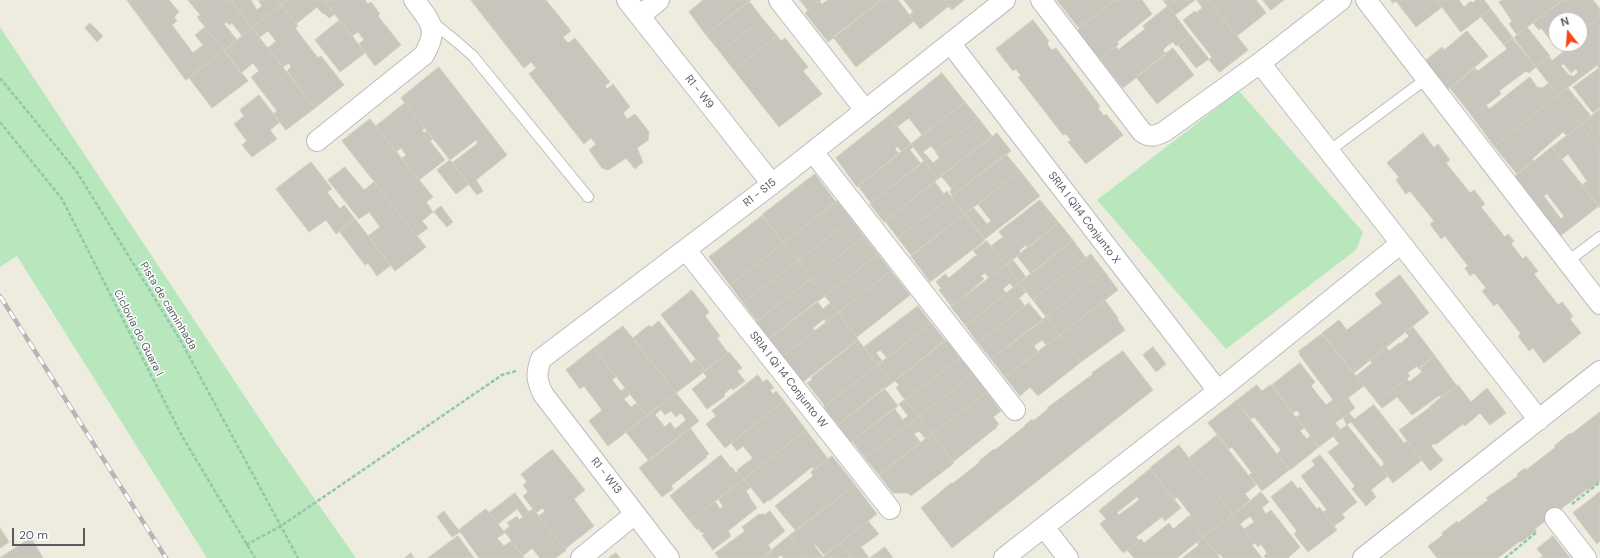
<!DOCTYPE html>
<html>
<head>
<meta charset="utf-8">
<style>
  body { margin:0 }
  #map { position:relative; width:1600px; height:558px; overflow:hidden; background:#edecdf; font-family:"DM Sans",sans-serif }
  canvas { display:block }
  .north { position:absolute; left:1548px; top:12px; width:40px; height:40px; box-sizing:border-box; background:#fff; border:1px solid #bcbdc0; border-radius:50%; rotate:343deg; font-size:11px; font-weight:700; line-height:16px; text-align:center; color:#585b62 }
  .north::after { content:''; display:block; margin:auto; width:14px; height:18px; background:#f8461a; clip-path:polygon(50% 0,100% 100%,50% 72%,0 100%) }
  .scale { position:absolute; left:12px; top:528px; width:73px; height:18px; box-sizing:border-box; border:2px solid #585b62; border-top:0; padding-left:5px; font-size:12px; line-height:14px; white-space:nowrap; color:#585b62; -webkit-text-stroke:3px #fff; paint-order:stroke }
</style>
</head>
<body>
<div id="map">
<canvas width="1600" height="558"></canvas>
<div class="north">N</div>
<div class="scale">20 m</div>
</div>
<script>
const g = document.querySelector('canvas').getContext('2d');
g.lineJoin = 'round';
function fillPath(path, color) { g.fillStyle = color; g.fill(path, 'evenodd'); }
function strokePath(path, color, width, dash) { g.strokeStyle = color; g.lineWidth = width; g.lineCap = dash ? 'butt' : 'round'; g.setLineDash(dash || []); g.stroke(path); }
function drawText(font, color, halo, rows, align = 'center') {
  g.font = font + ' "DM Sans",sans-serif'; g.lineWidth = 3; g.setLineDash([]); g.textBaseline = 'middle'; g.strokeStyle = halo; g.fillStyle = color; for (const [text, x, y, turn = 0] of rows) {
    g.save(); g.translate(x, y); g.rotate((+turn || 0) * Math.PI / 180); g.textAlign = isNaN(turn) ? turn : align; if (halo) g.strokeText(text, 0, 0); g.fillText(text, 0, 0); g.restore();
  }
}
const green = new Path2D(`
  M0 27 277 445 356 558H207L17 256 0 267Z
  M1239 91 1363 232 1356 250 1226 349 1097 200Z`);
const building = new Path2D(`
  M127 0H169L179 12 174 17 177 21 172 25 193 53 203 45 195 35 205 27 224 50 186 80Z
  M188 0H231L252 28 242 36 232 23 229 25 227 22 224 24 237 40 224 50 197 17 200 15Z
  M231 0H251L257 10 262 6 258 0H277L281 5 252 28Z
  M277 0H288L281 5Z
  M288 0H324L335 14 329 18 324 13 323 14 317 7 296 24 281 5Z
  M324 0H365L368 4 371 2 380 14 378 16 401 45 375 66 359 44 364 40 358 32 352 36Z
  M471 0H546L571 31 563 37 568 43 575 38 610 82 605 86 607 89 613 84 630 107 623 113 627 119 635 114 649 132 648 140 637 148 643 162 635 169 626 158 610 169 607 170 602 168 589 150 596 144 591 138 584 144 529 74 536 68 531 62 524 68Z
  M703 0H751L706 35 689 12Z
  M800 0H821L808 10Z
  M828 0H882L828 42 805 13 819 1 822 4Z
  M882 0H898L914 21 856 67 833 37Z
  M904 0H944L949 6 920 29 909 15 913 12Z
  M944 0H964L952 10Z
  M1057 0H1115L1079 28Z
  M1115 0H1142L1152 14 1117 42 1119 44 1099 60 1077 31 1079 29V28Z
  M1163 0H1176L1168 6Z
  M1176 0H1195L1175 15 1168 6Z
  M1197 0H1208L1248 50 1220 72H1219L1209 60 1212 57 1183 20 1195 11 1196 13 1202 8Z
  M1208 0H1256L1266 13 1237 36Z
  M1263 0H1284L1271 10Z
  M1391 0H1437L1442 7 1416 27 1396 1 1393 3Z
  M1437 0H1459L1464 7 1471 1 1473 3 1476 0H1484L1491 9 1461 32Z
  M1503 0H1562L1517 35 1509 24 1512 21 1499 2Z
  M1563 0H1593L1600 9V17L1584 29 1582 26 1580 28V20H1556V44H1559L1556 47 1541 28 1539 30 1533 23Z
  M749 1 763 19 720 52 706 35Z
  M281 5 298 26 295 28 318 58 321 56 344 85 315 108 287 71 291 67 289 63 283 67 268 48 276 41 268 31 260 37 252 28Z
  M1168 6 1190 35 1176 46 1173 42 1167 46 1163 50 1166 54 1123 88 1100 59 1116 46 1118 50 1145 29 1143 26Z
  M1491 9 1513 38 1504 45 1481 17Z
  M1600 17V63L1558 95 1536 67 1549 56 1552 61 1572 44H1580V38L1587 32 1584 29ZM1564 64 1571 73 1576 69 1578 72 1573 77 1572 75 1570 76 1561 66Z
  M763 19 777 36 734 70 720 52Z
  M340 20 365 53 340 72 315 40Z
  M1033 20 1049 41 1047 44 1052 50 1056 48 1100 106 1098 108 1104 116 1106 114 1123 135 1086 164 1068 142 1071 140 1066 134 1063 135 1018 77 1021 76 1016 69 1013 71 996 49Z
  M90 23 103 36 97 42 85 28Z
  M1527 27 1550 56 1536 67 1514 38Z
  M252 28 315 108 286 130 273 114 277 111 251 77 259 71 253 63 241 73 224 51Z
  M1467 31 1488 56 1446 91 1425 64 1426 60 1442 47 1444 50Z
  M1190 35 1209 59 1196 68 1178 45Z
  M777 36 781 41 785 38 808 67 803 71 822 94 779 127 734 70Z
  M1512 38 1536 67 1529 73 1526 71 1499 91 1501 94 1472 116 1450 88 1475 68 1478 71 1507 49 1504 45Z
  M1173 48 1194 75 1157 104 1136 77Z
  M224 50 248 81 212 108 189 78Z
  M1600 63V107L1593 113 1573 87 1599 68 1597 66Z
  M439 67 507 155 476 180 483 191 477 195 452 163 478 143 476 140 450 160 401 98Z
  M942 73 965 102 964 103 922 135 909 118 897 127 889 116Z
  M1530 77 1537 87 1542 88 1549 83 1558 95 1494 146 1472 116 1486 105 1489 109Z
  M1568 88 1591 116 1581 125 1558 95Z
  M259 95 280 122 270 130 277 139 252 157 242 145 247 141 234 124 244 116 240 110Z
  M1558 95 1581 125 1567 136 1563 132 1532 159 1534 161 1517 174 1494 146Z
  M965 102 979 119 936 152 931 146 923 152 929 158 924 161 911 144Z
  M405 103 425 128 422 130 424 133 427 131 433 139 430 141 445 160 419 180 402 158 406 155 401 148 396 152 376 126Z
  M1600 109V149L1581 125Z
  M889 116 911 144 902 152 897 146 895 149 899 154 857 187 836 158Z
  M370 119 433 197 426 202 433 212 422 221 428 228 417 236 342 141Z
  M979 119 992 136 938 179 924 161 929 158 933 163 939 158 936 152Z
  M1581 125 1600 149V208L1582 185 1587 181 1568 154 1562 159 1552 147Z
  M997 133 1011 151 952 196 950 191 952 189 941 176Z
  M1423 133 1434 148 1438 144 1450 160 1446 163 1470 193 1474 190 1485 204 1481 207 1505 237 1508 234 1514 241 1511 244 1523 259 1526 256 1538 271 1534 274 1558 305 1562 302 1573 316 1570 319 1581 333 1544 363 1533 348 1529 351 1518 336 1521 334 1497 303 1494 306 1482 291 1486 288 1474 273 1470 276 1465 268 1468 266 1445 236 1441 239 1430 224 1434 221 1410 191 1406 194 1396 180 1399 177 1387 163Z
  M911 144 913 147 910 150 921 164 871 203 858 186Z
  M1552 147 1599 206 1559 237 1513 178ZM1547 194 1564 216 1561 219 1544 196Z
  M1006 154 1020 171 965 214 951 197Z
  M450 160 469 184 456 194 437 170Z
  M924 161 938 179 884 222 870 204Z
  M311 162 332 189 327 192 340 209 344 205 355 219 336 234 326 220 309 232 276 189Z
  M345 167 364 190 374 182 426 247 395 271 368 236 380 227 369 212 359 219 328 180Z
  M1020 171 1040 196 985 239 965 214 973 207 987 224 991 221 978 204Z
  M815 174 836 202 784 243 762 215Z
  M935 182 944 194 947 191 951 197 898 238 885 221Z
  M951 197 965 214 911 255 898 238Z
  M1040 200 1059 223 1028 248 1026 245 1019 251 1021 253 1006 265 991 246 1003 237 999 232Z
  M837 201 851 219 798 261 784 243Z
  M441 206 453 222 447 227 434 212Z
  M965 214 985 240 930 282 911 256Z
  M762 216 784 243 730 285 709 257Z
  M355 219 391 265 377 276 368 263 365 265 339 231Z
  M851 219 864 236 811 279 798 261Z
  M1059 223 1073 240 1031 274 1017 256Z
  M864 236 878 254 825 296 811 279Z
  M1073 240 1086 258 1033 300 1019 283Z
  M987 241 1006 265 989 278 985 273 981 276 984 279 952 307 939 290 941 288 936 282 945 274 949 278 975 256H978L973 251Z
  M784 243 798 261 743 303 730 285Z
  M878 254 891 271 838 313 825 296Z
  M1091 254 1104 271 1046 317 1033 300Z
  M1013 260 1026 277 1019 283 1006 265Z
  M798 261 811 279 757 321 743 303Z
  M1006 265 1019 283 1013 287 1010 283 1003 289 1006 293 966 326 951 307Z
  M891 271 910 295 857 337 838 313Z
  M1104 271 1118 290 1060 335 1046 317Z
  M1400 275 1429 313 1354 373 1322 333 1339 320 1347 330 1382 303 1375 294Z
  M811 279 825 296 769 339 756 322Z
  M1019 283 1026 292 1019 298 1025 306 978 343 966 326Z
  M692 290 709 312 705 316 720 336 717 338 728 353 705 371 661 315Z
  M1105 300 1118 318 1117 319 1125 330 1081 362 1060 335Z
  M817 301 823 309 830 303 838 313 826 322 824 319 813 328 815 331 783 356 769 339Z
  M1029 303 1043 320 991 359 978 343Z
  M918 306 931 323 887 358 880 350 876 353 883 362 878 365 864 347Z
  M838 313 858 339 803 382 783 356Z
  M1046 317 1060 335 1046 345 1042 340 1034 346 1038 352 1005 377 991 359Z
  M659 321 691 363 696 359 705 371 676 393 633 338 649 325 651 327Z
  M931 323 945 340 892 383 878 365Z
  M623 326 676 393 647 416 594 348Z
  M1413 327 1435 356 1419 369 1417 366 1407 373 1410 376 1377 402 1356 376 1372 363 1370 360 1386 347 1389 351 1399 343 1400 344 1409 336 1405 332Z
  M1322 334 1364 386 1348 398 1355 408 1342 418 1330 402 1333 400 1299 354 1300 353 1299 351Z
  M1060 335 1081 362 1038 396 1030 387 1020 396 1005 377Z
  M858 340 878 365 825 406 807 383 812 380 811 378Z
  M946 340 960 358 905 400 896 388 899 385 895 381Z
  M1153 347 1166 364 1156 372 1143 355Z
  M594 348 616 377 612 380 621 391 625 388 630 394 624 399 631 407 637 403 647 416 608 446 589 421 602 410 584 386 580 389 566 370Z
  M1123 351 1153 390 952 548 921 508 951 483 952 484 980 462 979 461 994 449 995 450 1025 426V425L1032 419 1033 421 1048 409 1047 408 1093 374 1092 373Z
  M729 352 742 368 737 371 745 381 733 390 731 388 724 394 725 396 707 409 692 389 707 377 703 372Z
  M1435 356 1457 386 1441 398 1440 395 1412 415 1397 397 1382 408 1377 402 1407 378 1409 382 1422 372 1419 368Z
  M960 358 973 374 919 417 905 400Z
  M1300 363 1315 382 1311 386 1326 405 1330 402 1342 418 1335 423 1341 430 1319 447 1296 417 1300 415 1297 410 1293 413 1272 385Z
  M878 365 892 383 838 425 824 407Z
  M973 374 987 392 932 434 919 417Z
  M758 375 763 382 767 379 774 388 770 390 773 394 776 391 784 401 725 448 706 424 716 416 712 411Z
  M1257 385 1262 391 1270 385 1272 386 1304 428 1300 431 1307 439 1310 436 1319 447 1290 470 1277 454 1281 450 1261 425 1254 417 1251 419 1236 401Z
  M1458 385 1471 402 1487 388 1506 413 1490 425 1480 413 1465 426 1463 424 1435 445 1434 443 1431 446 1443 460 1430 471 1399 430 1429 408 1432 411 1438 407 1434 403Z
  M884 388 898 406 851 442 838 425Z
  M987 392 1001 411 993 417 999 424 996 426 997 427 953 462 932 434Z
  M676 393 699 421 649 461 626 432ZM661 410 665 415 671 411 676 417 681 413 686 420 675 429 670 422 665 427 655 415Z
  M905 400 919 417 865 458 852 441 894 408 903 420 908 416 899 404Z
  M784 401 806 430 744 479 737 470 753 458 743 446 737 451 731 443Z
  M1236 401 1289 470 1262 491 1249 475 1252 473 1232 447 1229 449 1208 423Z
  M1434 403 1438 407 1432 411 1429 408Z
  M1374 405 1404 443 1407 441 1422 460 1393 483 1381 467 1384 464 1382 460 1351 422 1347 425 1343 418 1349 413 1354 419Z
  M1600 412V481L1588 490 1587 489 1535 529 1536 531 1521 542 1520 541 1498 558H1437L1428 546 1443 535 1442 533 1457 521 1458 523 1488 500 1486 498 1518 476 1517 474 1525 468 1526 470 1556 447 1554 446 1570 433 1571 434Z
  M919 417 932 434 926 439 919 431 914 434 921 443 879 475 865 458Z
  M1347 425 1388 476 1371 490 1376 497 1366 506 1352 489 1355 486 1328 452 1339 444 1333 436Z
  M690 428 709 454 706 456 707 457 671 486 673 489 662 497 639 468Z
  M806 430 828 459 814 470 812 467 769 501 768 500 764 504 744 479Z
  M932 434 954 463 911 496 908 493H893L879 475Z
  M1217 435 1256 485 1245 494 1250 500 1233 515 1189 458Z
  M1179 445 1233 515 1203 537 1188 517 1191 515 1177 497 1174 500 1150 468Z
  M553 450 585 490 574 499 594 526 565 549 539 516 545 511 542 508 536 513 523 496 528 492 523 485 527 482 521 474 550 451Z
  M721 455 731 468 732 467 736 473 738 471 744 479 690 521 670 496Z
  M1320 455 1357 502 1342 514 1345 518 1334 526 1323 512 1327 510 1301 476 1315 465 1312 461Z
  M832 456 855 485 796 531 775 506 813 476 811 472Z
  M1150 469 1181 508 1165 521 1162 517 1136 537 1139 541 1123 553 1100 524 1106 519 1099 511ZM1137 497 1139 500 1119 515 1117 513Z
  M744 479 751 487 746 491 750 497H749L757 508 728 531 731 536 713 550 702 535 705 533 700 532 699 528 697 530 690 521 715 501 720 509 723 506 718 499Z
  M1292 481 1298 489 1300 487 1317 509 1319 507 1337 530 1308 552 1294 534 1297 531 1271 497Z
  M855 485 877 514 824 555 815 544 814 545 823 557 821 558H807L789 536Z
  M1261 492 1269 502 1262 508 1266 514 1271 510 1300 547 1288 558H1266L1264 556 1267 553 1261 544 1258 547 1244 529 1254 522 1250 516 1240 524 1233 515Z
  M1600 492V541L1597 544 1573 513Z
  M515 493 529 512 523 517 517 509 498 524 489 513Z
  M486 509 505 533 497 538 504 546 511 541 524 558H479L459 530Z
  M533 509 566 550 556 558H540L532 548 523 556 504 531 510 526 507 523 517 516 519 520Z
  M444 511 460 532 452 537 437 517Z
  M770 511 785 531 768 545 772 551 762 558H719L715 553 745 531 742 527 759 514 761 515 763 513 764 515Z
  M1233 515 1255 543 1252 545 1262 558H1223L1220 554 1218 555 1203 537Z
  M1188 517 1203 537 1177 558H1134L1127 550 1141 539 1144 543 1169 523 1173 529Z
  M868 521 879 534 861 547 869 558H851L840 543Z
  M0 528 9 542 0 548Z
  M458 536 474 558H428Z
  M789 536 807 558H784L781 555 777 558H762Z
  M1553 536 1570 558H1540L1543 556 1537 549Z
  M1203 537 1220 558H1182L1199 545 1197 543Z
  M31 538 43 558H0Z
  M840 543 851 558H821L823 557Z
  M885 547 893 558H870Z
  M411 553 414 558H405Z
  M616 553 620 558H609Z`);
const path = new Path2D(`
  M0 78 77 172 182 343 298 558
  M0 122 62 199 182 436 255 558
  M1572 504 1600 482
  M246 545 281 526 502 375 516 371
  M1505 558 1537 532`);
const lane = new Path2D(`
  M431 21 457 42 473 56 588 197
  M1329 151 1426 79
  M1567 262 1600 237`);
const street = new Path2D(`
  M627 0 772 184
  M779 0 865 110
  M1041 0 1142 132C1150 138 1156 136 1165 131L1260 63
  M1341 0 1260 63 1539 420
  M1366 0 1600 304
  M640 16 659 0
  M951 44 1218 391
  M317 141 424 55C439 29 431 22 414 0
  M813 152 1015 410
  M686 250 890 509
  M1555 518 1586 558
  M1044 527 1068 558
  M581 558 635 514
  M669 558 543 394C536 379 536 374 541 359L772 184 1005 0
  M1004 558 1218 391 1400 244
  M1363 558 1600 371`);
const rail = new Path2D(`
  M0 296 166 558`);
const streetNames = [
  ["R1 - W9",699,92,52],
  ["R1 - S15",760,193,-38],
  ["SRIA I Qi14 Conjunto X",1084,218,53],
  ["Pista de caminhada",168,306,59],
  ["Ciclovia do Guara I",138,333,63],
  ["SRIA I Qi 14 Conjunto W",788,380,52],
  ["R1 - W13",606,476,52]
];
fillPath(green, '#b8e7be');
fillPath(building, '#c8c5bc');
strokePath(building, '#d2cebd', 1);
strokePath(lane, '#babcc3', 12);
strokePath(street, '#babcc3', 22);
strokePath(path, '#91c8a8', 2.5, [4, 2]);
strokePath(lane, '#fff', 10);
strokePath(street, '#fff', 20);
strokePath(rail, '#b5b6b6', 4.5);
strokePath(rail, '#fff', 3, [9]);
drawText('11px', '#585b62', '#fff', streetNames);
</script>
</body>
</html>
